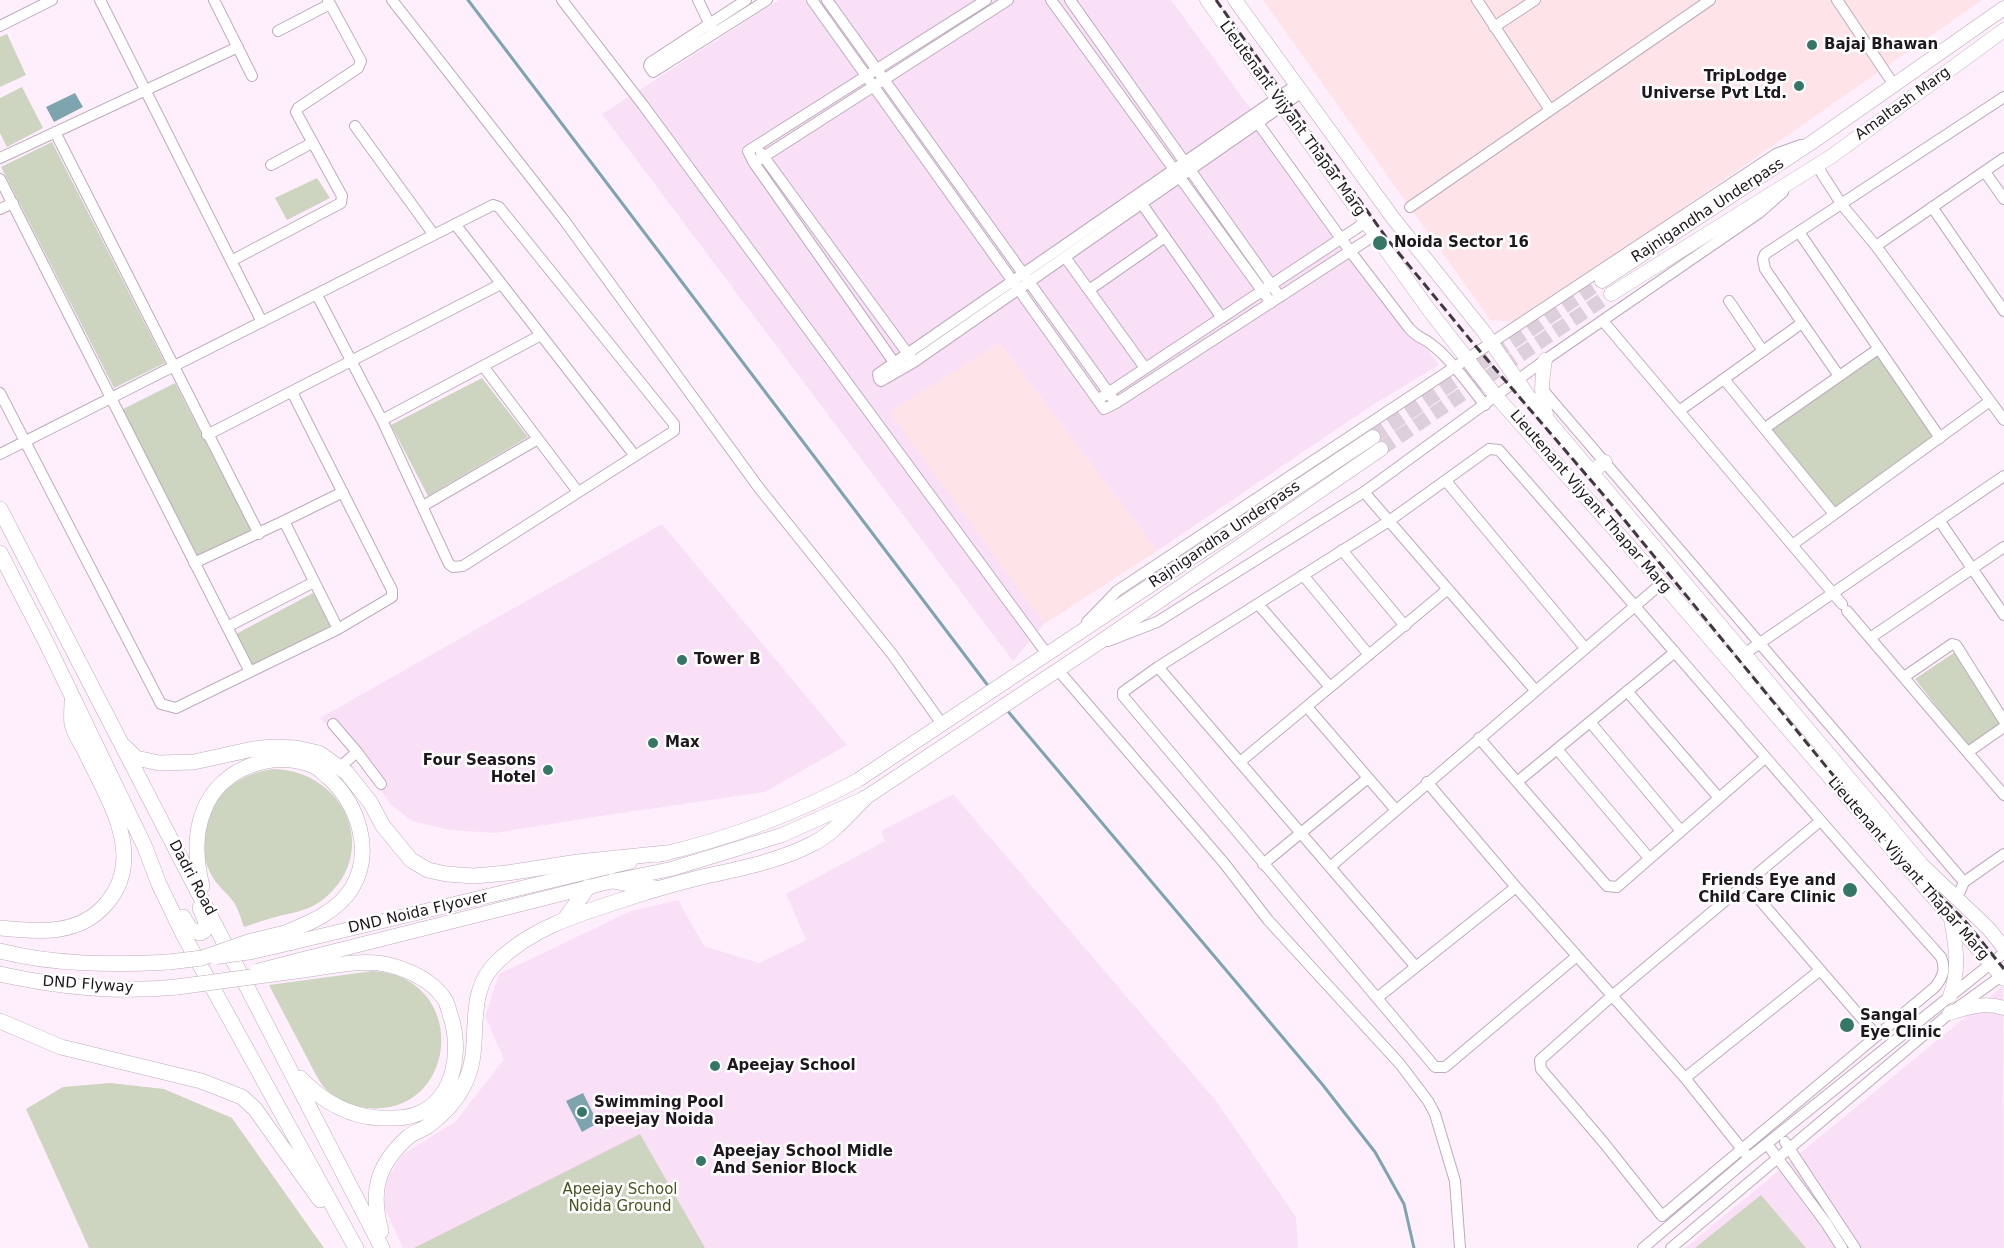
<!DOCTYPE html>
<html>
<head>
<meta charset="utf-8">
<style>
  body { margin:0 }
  canvas { display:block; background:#ffeffd }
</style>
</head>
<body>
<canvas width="2004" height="1248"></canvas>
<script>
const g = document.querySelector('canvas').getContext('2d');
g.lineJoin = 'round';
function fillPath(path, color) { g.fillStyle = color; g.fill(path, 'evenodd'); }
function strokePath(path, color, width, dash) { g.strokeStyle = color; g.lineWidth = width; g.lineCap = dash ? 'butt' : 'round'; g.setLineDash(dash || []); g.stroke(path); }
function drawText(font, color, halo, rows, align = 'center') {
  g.font = font + ' "DejaVu Sans",sans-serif'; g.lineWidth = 5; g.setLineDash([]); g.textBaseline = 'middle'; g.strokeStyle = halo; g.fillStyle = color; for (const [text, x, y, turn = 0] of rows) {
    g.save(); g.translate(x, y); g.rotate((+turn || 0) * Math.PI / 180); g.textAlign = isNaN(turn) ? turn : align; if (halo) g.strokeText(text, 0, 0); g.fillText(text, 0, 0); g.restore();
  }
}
const built = new Path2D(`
  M779 0H1171L1439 365 1371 406 1157 551 1000 343 890 412 1044 624 1013 661 602 114Z
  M662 524 847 745 765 792 594 817 495 833 449 830 412 821 391 805 365 767 320 718Z
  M953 794 1216 1101 1296 1217 1298 1248H403L384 1207 387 1179 402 1155 456 1121 504 1059 485 1016 499 974 631 911 678 900 704 946 759 963 806 940 786 894 885 841 881 831Z
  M2003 986 2004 1248H1685Z`);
const industrial = new Path2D(`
  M1263 0H1982L1519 322 1490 320Z
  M1000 343 1157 551 1044 624 889 412Z`);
const green = new Path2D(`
  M7 34 26 75 0 87V37Z
  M22 87 43 128 7 147 0 133V98Z
  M52 142 165 363 114 388 1 167Z
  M317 178 330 198 287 220 275 198Z
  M1876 355 1934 437 1834 508 1770 429Z
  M482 378 528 437 428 496 391 425Z
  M175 383 253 533 200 561 121 410Z
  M313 593 330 626 253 666 236 634Z
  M1955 652 2003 727 1970 749 1915 679Z
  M274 769C344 771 381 851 325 898 311 910 296 912 279 916 267 919 256 923 244 927 241 919 238 908 233 901 224 890 214 883 208 868 190 819 225 774 274 769Z
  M373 971C471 977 459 1117 367 1108 351 1106 333 1099 323 1086 316 1077 311 1064 305 1054 293 1031 281 1008 269 985Z
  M110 1083 164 1089 232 1118 324 1248H89L26 1109 63 1087Z
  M640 1134 705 1248H414Z
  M1761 1195 1806 1248H1695Z`);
const water = new Path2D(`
  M75 93 83 107 54 122 46 107Z
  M583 1093 598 1123 582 1132 566 1101Z`);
const stream = new Path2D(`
  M468 0 989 687
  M1006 709 1322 1084 1375 1152 1404 1204 1414 1248`);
const majorTunnel = new Path2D(`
  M1373 437 1602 281
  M1381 449 1611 294`);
const minor = new Path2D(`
  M100 0 262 322
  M214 0 252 76
  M392 0 564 220 759 488 892 654 942 724
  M562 0 643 105 1047 654
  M698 0 712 29
  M746 0 650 63 649 66 653 72 767 0
  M812 0 1104 409 1116 403 1375 235
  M827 0 1116 403
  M1051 0 1271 303
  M1070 0 1280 297
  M1477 0 1550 110
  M1837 0 1894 85
  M0 26 52 0
  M1494 27 1535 0
  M278 31 330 4
  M1296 85 878 374 879 379 881 381 914 362 1302 92
  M1255 119 1350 251 1409 328C1418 339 1423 337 1431 344 1452 360 1468 384 1485 405
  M355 126 434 235
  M55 132 259 534
  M761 153 911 358
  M0 158 238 47
  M754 163 1008 0
  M271 165 312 143
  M1817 166 1842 205 1876 246 2004 420
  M1985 172 2004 199
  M0 179 250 672
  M1142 204 1222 318
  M1410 207 1710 0
  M1932 207 2004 311
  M0 209 13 203
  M455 224 635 456
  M1799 232 1940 438
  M1876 246 2004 158
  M1065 257 1145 368
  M233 260 341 203 342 196 296 112 298 108 358 68 361 61 328 0
  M1089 290 1165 237
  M1729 301 1763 351
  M1603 321 1842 604
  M483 366 578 492
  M898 368 754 163 748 151 986 0
  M1839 376 1765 269 1763 259 1765 254 2004 97
  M1724 379 1834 514
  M1542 389 1964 882 1957 898
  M0 393 161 704 176 708 338 629 392 597V590L292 392
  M1102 397 1366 222
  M1679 411 1802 323
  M382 420 541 335
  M1765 428 1878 349
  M207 435 501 284
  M0 454 493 205 499 207 674 424V431L463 566 453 567 449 564 382 420 317 295
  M1446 481 1585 648
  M1364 492 1535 690
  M423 506 538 439
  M1939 520 2004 615
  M284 521 343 492
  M1792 545 1990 401
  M1342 550 1405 626
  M194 563 284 521 338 629
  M1303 575 1369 655
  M1258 604 1330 687
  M1847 611 2004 795
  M1087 622 1117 591 1776 154 1801 145
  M227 627 314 582
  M1870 638 2004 547
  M1108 641 1157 622 1364 492 1545 360 1759 213 1783 192
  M1744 654 2004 476
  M1158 667 1416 967
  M1058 670 1224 863 1268 920 1400 1064 1428 1101 1435 1114 1455 1181 1460 1248
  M1904 677 1952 644 1956 645 2004 721
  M1627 691 1719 798
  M1307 707 1395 809
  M1590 722 1681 831
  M333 724 357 752
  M1479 738 1607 886 1617 887 1765 758
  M1557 749 1649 858
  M1968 752 2004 727
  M1240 762 1448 589
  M339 768 357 752 381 784
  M1427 782 1516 887 1685 1078 1749 1158
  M1517 782 1675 652
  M1263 864 1368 778
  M1330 867 1662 583
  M1964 882 2004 854
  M1746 884 1877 1036
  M1577 956 1445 1067H1435L1123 696V692L1158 667 1389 521 1489 449 1499 450C1647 618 1791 790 1941 957 1946 969 1943 977 1935 987L1662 1216 1604 1143 1541 1069 1540 1060 1613 995 1819 822
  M1377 998 1516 887
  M1685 1078 1819 971
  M1785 1142 1855 1248
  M1767 1144 1826 1223 1842 1248
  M1643 1248 1749 1158 2004 953
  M1671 1248 1950 1013 2004 974`);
const major = new Path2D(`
  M1207 0 1429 310 1496 396 1662 583 2004 979
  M1235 0 1393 218 1484 332 1531 400 1922 865 1989 929 2004 948
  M1602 281 1814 141 2004 8
  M1611 294 1832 156 2004 30
  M1545 360C1542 379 1540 396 1546 414
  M1591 472 1605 462
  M658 855C728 839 795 814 858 780L1373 437
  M291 943 630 862
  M299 960 613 881 671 869 782 835 865 798 1094 646 1381 449
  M1950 996C1960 969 1956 947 1951 919
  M1950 1013C1968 1007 1984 1002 2004 1008`);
const highway = new Path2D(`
  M0 509 382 1248
  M0 553 46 642 144 845 159 884 183 934 356 1248
  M125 747 136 758 159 763 194 762 253 749 272 747 296 748 319 753 347 773 370 802 383 826 411 860 428 870 446 874 474 876 507 873 578 862 666 853
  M613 881 655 888
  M202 886C196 862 194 834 204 810 221 768 272 749 314 766 319 768 324 774 328 777 358 804 374 851 352 888 338 911 310 923 285 933
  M183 917 190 929 200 933 204 931 206 922 200 908
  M565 919 588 887
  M0 928C37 932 79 936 106 904 147 857 108 800 86 753 82 744 74 734 72 724 71 718 72 708 72 702
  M0 951C54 965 113 965 169 962
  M0 974C58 987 118 993 177 987
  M0 1021 61 1047 201 1081 242 1097 255 1109 320 1200
  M300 1078C321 1100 348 1116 379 1118 393 1118 407 1119 420 1113 457 1096 461 1047 450 1014 448 1008 447 1001 443 997 430 979 406 969 385 964 361 959 327 967 303 970
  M381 1231C370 1191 377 1165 408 1137 414 1132 422 1130 428 1126 437 1119 448 1109 454 1101 464 1088 471 1071 473 1055 477 1021 470 987 498 961 531 929 575 915 619 901 646 892 673 884 702 877 738 869 776 862 810 845 832 835 848 815 865 798`);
const rail = new Path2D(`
  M1216 0 1388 240 1472 342 1613 506 1896 852 1965 921 2004 969`);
const majorBridge = new Path2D(`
  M216 957 252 952 291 943
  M257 971 299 960`);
const highwayBridge = new Path2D(`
  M169 962 202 958 248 942 285 933
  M177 987 303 970`);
const markers = [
  [1812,45,6,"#357666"],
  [1799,86,6,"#357666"],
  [1380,243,8,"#357666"],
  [682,660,6,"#357666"],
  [653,743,6,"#357666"],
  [548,770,6,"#357666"],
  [1850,890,8,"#357666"],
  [1847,1025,8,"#357666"],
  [715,1066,6,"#357666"],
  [582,1112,6,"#357666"],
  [701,1161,6,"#357666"]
];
const poiNames = [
  ["Bajaj Bhawan",1824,45],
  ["TripLodge",1787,77,"right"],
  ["Universe Pvt Ltd.",1787,94,"right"],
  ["Noida Sector 16",1394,243],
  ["Tower B",694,660],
  ["Max",665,743],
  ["Four Seasons",536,761,"right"],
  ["Hotel",536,778,"right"],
  ["Friends Eye and",1836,881,"right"],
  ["Child Care Clinic",1836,898,"right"],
  ["Sangal",1860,1016],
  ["Eye Clinic",1860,1033],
  ["Apeejay School",727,1066],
  ["Swimming Pool",594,1103],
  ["apeejay Noida",594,1120],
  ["Apeejay School Midle",713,1152],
  ["And Senior Block",713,1169]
];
const streetNames = [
  ["Amaltash Marg",1903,104,-36],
  ["Lieutenant Vijyant Thapar Marg",1292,119,54],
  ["Rajnigandha Underpass",1708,211,-33],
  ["Lieutenant Vijyant Thapar Marg",1590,502,49],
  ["Rajnigandha Underpass",1225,535,-34],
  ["Lieutenant Vijyant Thapar Marg",1908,869,49],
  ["Dadri Road",192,878,62],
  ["DND Noida Flyover",418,913,-13],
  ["DND Flyway",88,985,4]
];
const parkNames = [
  ["Apeejay School",620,1190],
  ["Noida Ground",620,1207]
];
fillPath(built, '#f9e0f7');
fillPath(industrial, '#fee3e8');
fillPath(green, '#cdd4c0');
fillPath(water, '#7da4af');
strokePath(stream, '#7da4af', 3);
strokePath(majorTunnel, '#ddcfdb', 14, [14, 7]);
strokePath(minor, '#bdabbb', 12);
strokePath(major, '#bdabbb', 15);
strokePath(highway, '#bdabbb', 16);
strokePath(minor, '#fff', 10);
strokePath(major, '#fff', 14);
strokePath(highway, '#fff', 15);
strokePath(rail, '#413840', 3, [9, 4.5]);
strokePath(majorBridge, '#bdabbb', 15, []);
strokePath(highwayBridge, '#bdabbb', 16, []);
strokePath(majorBridge, '#fff', 14);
strokePath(highwayBridge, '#fff', 15);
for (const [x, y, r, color] of markers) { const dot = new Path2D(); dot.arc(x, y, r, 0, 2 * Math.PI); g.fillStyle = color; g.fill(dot); strokePath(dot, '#fff', 2); }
drawText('bold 15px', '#1e171d', '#fff', poiNames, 'left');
drawText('15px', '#1e171d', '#fff', streetNames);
drawText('15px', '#475421', '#fff', parkNames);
</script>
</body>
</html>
